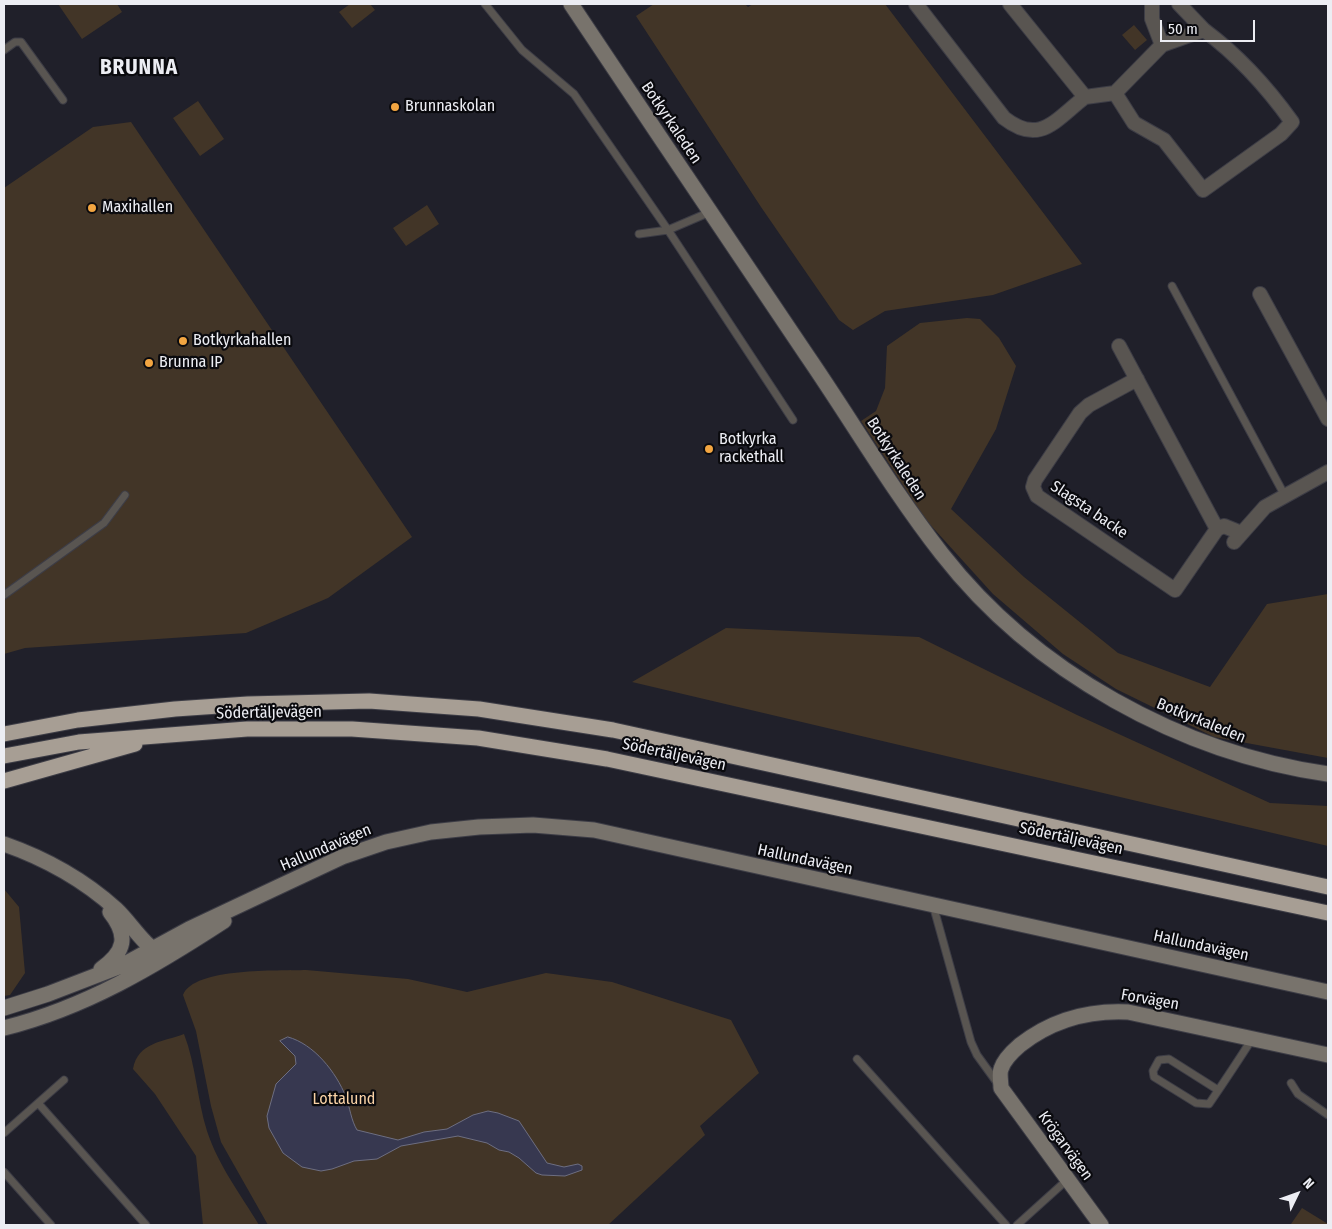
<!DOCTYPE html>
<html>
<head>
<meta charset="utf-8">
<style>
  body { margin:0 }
  #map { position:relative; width:1332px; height:1229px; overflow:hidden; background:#20202a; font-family:"Fira Sans Condensed",sans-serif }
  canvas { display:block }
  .frame { position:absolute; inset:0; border:5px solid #ecedf3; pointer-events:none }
  .north { position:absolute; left:1272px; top:1169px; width:50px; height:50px; -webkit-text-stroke:4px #0a0a0e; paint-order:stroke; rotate:48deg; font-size:14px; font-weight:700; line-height:20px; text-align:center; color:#ecedf3 }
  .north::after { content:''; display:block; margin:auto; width:18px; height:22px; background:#ecedf3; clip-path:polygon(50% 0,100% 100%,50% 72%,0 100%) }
  .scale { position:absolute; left:1160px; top:20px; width:95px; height:22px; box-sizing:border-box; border:2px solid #ecedf3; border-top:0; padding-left:6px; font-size:15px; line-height:18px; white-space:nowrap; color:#ecedf3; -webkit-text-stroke:4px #0a0a0e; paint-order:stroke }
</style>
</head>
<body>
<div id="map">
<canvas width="1332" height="1229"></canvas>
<div class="frame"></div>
<div class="north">N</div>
<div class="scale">50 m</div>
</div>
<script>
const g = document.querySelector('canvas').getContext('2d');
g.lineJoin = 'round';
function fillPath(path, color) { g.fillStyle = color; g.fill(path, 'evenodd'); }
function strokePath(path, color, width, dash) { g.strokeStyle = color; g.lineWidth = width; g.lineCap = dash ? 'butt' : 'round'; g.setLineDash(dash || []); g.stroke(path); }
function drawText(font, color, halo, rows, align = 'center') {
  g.font = font + ' "Fira Sans Condensed",sans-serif'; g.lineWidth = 4.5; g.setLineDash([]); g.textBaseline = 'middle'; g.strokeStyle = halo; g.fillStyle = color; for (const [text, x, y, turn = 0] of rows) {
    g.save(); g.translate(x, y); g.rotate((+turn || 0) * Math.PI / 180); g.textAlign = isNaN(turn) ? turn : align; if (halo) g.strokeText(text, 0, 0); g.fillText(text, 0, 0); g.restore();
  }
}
const green = new Path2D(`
  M58 4H117L122 12 82 39Z
  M350 4H370L375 10 352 28 339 12Z
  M654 4H745L748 7 753 4H885L1082 264 993 295 885 311 853 330 839 320 761 207 636 16Z
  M1134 25 1147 40 1135 50 1122 35Z
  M198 101 224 139 200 156 173 118Z
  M131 122 412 537 328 598 246 633 25 648 4 654V188L93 127Z
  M427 205 439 224 406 246 393 228Z
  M967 318 980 319 999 338 1016 366 996 429 951 509 1024 577 1118 653 1210 687 1267 604 1328 594V758L1214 737 1116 689 1063 654 993 594 925 519 861 421 876 411 885 388 887 346 920 323Z
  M726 628 919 637 1077 715 1270 803 1328 806V846L632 682Z
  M4 889 19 907 25 973 10 995 4 996Z
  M306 970 408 979 467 992 546 973 612 982 731 1020 759 1073 700 1126 705 1135 608 1225H268L221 1142 211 1106 196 1031 183 995C194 967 279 971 306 970Z
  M184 1034C196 1065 197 1099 207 1131 218 1165 241 1195 259 1225H203L196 1156 155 1094 133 1069C138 1042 163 1042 184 1034Z
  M1302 1208 1328 1224V1225H1293L1291 1224Z`);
const water = new Path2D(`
  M288 1037C314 1044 336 1072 346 1097 350 1108 351 1120 357 1130L398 1140 424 1132 447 1129 473 1115 488 1111 498 1113 519 1121 547 1163 564 1167 578 1164 582 1166V1170L565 1176 542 1175 536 1173 519 1158 509 1152 499 1150 487 1143 458 1136 401 1146 377 1159 354 1161 332 1169 321 1171 302 1167 283 1153 269 1128 267 1116 276 1084 296 1064 295 1056 280 1041Z`);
const lane = new Path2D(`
  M485 4 522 50 574 94 668 230 793 420
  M4 50 15 42H21L63 100
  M639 234 668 230 710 212
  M1172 286 1285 496
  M4 595 104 523 125 495
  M933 905 971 1042 977 1055 998 1084
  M857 1059 1006 1225
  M1291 1083 1298 1094 1328 1115
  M1218 1090 1169 1059 1159 1060 1153 1071 1154 1077 1196 1103 1209 1104C1224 1082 1238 1061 1252 1039
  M38 1103 146 1225
  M4 1133 64 1080
  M4 1172 51 1225
  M1017 1225 1068 1179`);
const street = new Path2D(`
  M916 4 1004 118C1040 146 1055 120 1085 97
  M1010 4 1085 97 1115 93 1162 45 1152 19V4
  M1162 45 1204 30 1179 4
  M1115 93 1134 123 1164 140 1203 190 1281 134 1292 122C1267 87 1239 56 1204 30
  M1260 294 1328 419
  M1119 346 1217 529
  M1137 379 1089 405 1080 413 1035 480 1033 487 1037 496 1175 590 1217 529 1224 526 1241 533
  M1234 542 1265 507 1328 472`);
const secondary = new Path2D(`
  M571 4C649 121 727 237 806 354 852 421 892 490 942 554 1034 672 1181 753 1328 774
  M4 844C44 858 84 880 116 909 131 923 143 945 162 955
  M101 969C125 952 129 936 110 912
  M4 1008 48 994 121 966 189 929 278 887 342 857 386 842 431 832 479 827 533 825 594 830 1328 992
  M4 1028C85 1008 155 966 224 921
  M1101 1225 1001 1088C1001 1082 999 1074 1001 1069 1004 1059 1013 1051 1020 1045 1052 1020 1087 1010 1128 1012L1328 1055`);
const highway = new Path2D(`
  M4 734 78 720 175 709 248 704 369 701 479 709 613 730 1328 887
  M4 756 79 742 247 729H352L478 738 607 759 1328 913
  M4 781 135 744`);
const markers = [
  [395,107,5,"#f2a541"],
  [92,208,5,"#f2a541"],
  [183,341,5,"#f2a541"],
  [149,363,5,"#f2a541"],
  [709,449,5,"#f2a541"]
];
const poiNames = [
  ["Brunnaskolan",405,107],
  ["Maxihallen",102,208],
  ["Botkyrkahallen",193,341],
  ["Brunna IP",159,363],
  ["Botkyrka",719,440],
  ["rackethall",719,458]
];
const streetNames = [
  ["Botkyrkaleden",671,123,56],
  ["Botkyrkaleden",896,459,57],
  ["Slagsta backe",1089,510,34],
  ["Södertäljevägen",269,713,-1],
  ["Botkyrkaleden",1201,721,22],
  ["Södertäljevägen",674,755,12],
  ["Södertäljevägen",1071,839,12],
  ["Hallundavägen",326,848,-23],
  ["Hallundavägen",805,860,12],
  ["Hallundavägen",1201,946,12],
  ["Forvägen",1150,1000,10],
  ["Krögarvägen",1065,1146,54]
];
const parkNames = [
  ["Lottalund",344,1100]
];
const districtNames = [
  ["BRUNNA",139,68]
];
fillPath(green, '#423527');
fillPath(water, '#373850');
strokePath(water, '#6d6e81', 1);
strokePath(lane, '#3d3d46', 9);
strokePath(street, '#3d3d46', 16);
strokePath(secondary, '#3d3d46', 17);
strokePath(highway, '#3d3d46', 17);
strokePath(lane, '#595551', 7);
strokePath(street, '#595551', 14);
strokePath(secondary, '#78736c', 15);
strokePath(highway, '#a79e94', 15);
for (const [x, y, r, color] of markers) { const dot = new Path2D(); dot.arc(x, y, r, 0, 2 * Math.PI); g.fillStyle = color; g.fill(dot); strokePath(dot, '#0a0a0e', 2); }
drawText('16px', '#ecedf3', '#0a0a0e', poiNames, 'left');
drawText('16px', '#ecedf3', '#0a0a0e', streetNames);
drawText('16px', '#f9d2a6', '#0a0a0e', parkNames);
g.letterSpacing = '1px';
drawText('bold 21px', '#ecedf3', '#0a0a0e', districtNames);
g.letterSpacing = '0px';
</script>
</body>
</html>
